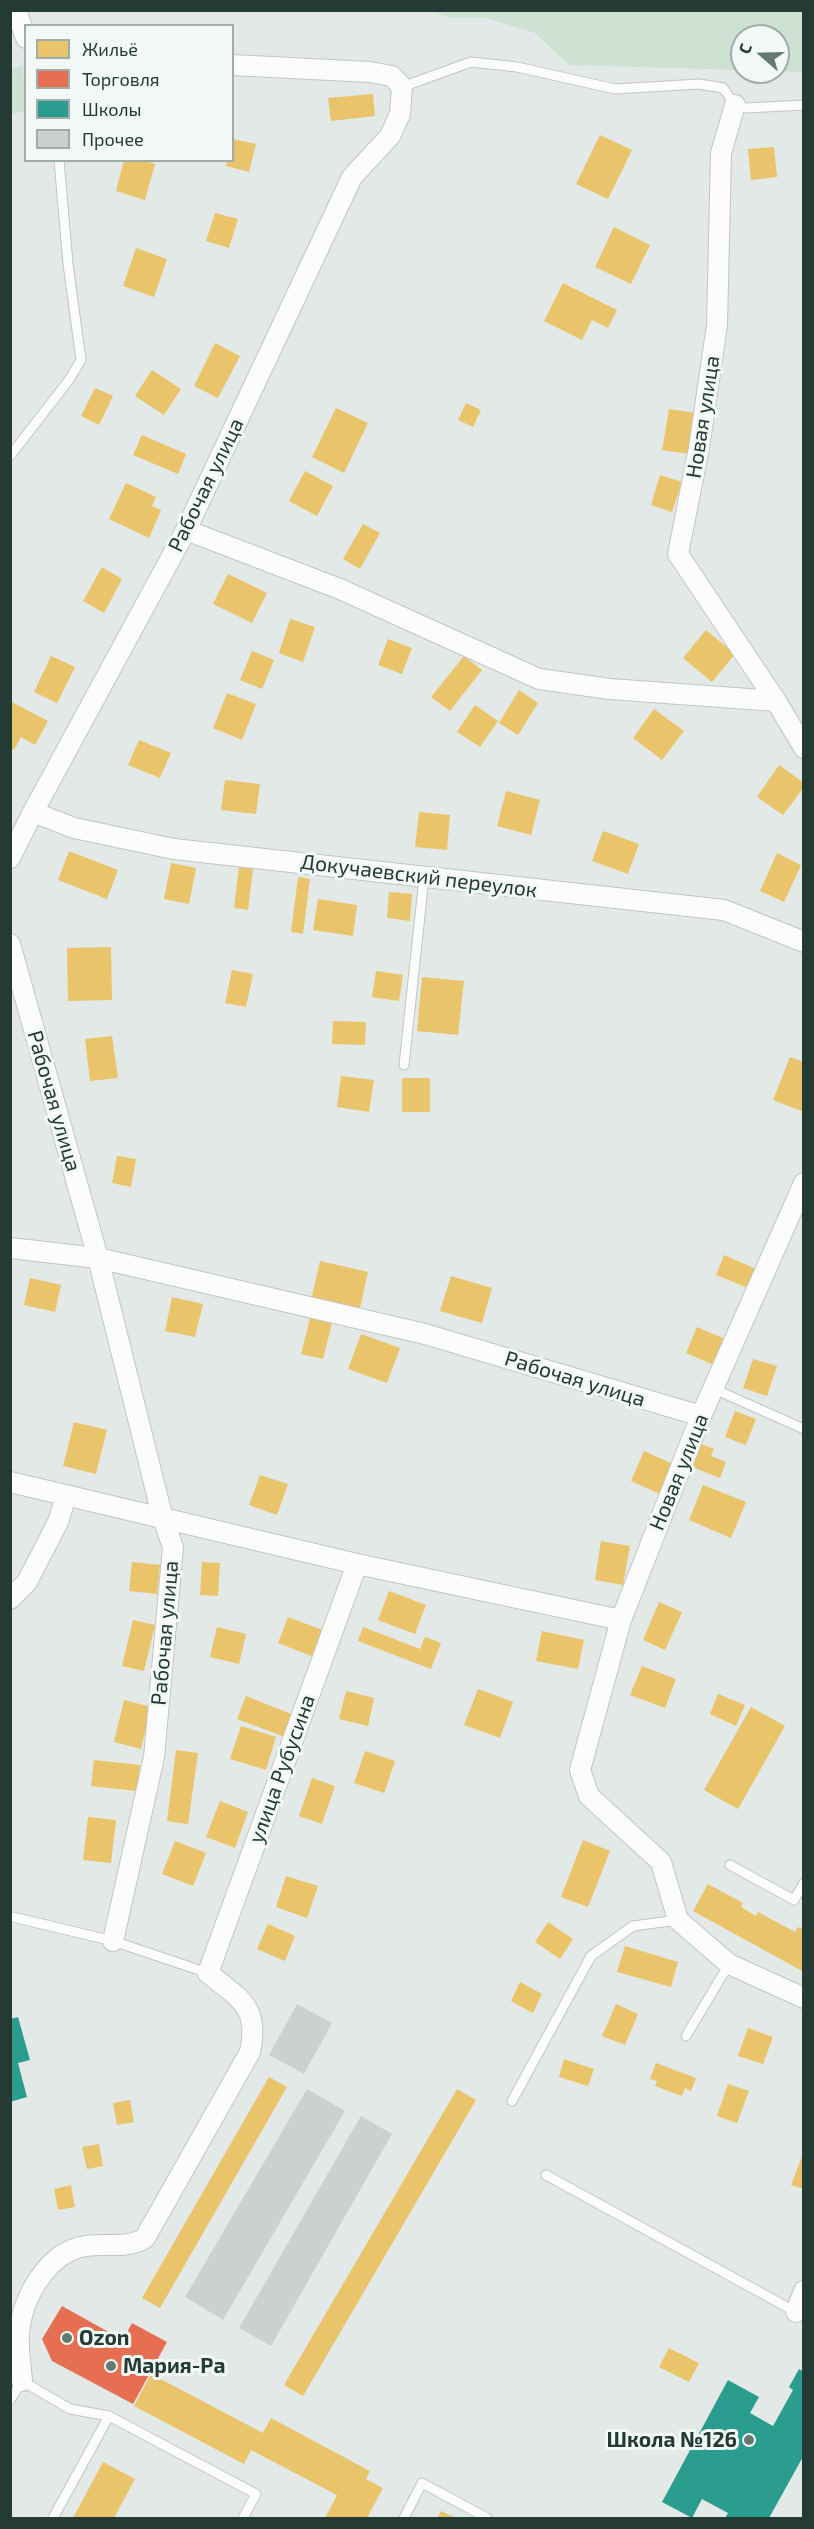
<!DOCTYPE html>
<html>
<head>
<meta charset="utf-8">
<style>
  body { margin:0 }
  #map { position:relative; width:814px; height:2529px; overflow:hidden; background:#e3e9e6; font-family:"Exo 2",sans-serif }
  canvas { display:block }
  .frame { position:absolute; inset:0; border:12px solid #233b34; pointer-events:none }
  .legend { position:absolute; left:24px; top:24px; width:210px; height:138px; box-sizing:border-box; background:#f2f8f5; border:2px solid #9faca8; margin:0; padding:8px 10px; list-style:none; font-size:18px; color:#233b34 }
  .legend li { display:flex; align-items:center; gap:12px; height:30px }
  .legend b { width:30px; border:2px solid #9faca8 }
  .north { position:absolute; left:730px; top:24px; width:60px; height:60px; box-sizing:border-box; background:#f2f8f5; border:2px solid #9faca8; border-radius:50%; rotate:290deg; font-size:16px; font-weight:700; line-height:24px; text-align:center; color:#233b34 }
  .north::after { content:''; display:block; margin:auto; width:21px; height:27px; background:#667872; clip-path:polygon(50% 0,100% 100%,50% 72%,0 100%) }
</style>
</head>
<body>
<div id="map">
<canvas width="814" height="2529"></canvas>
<div class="frame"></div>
<ul class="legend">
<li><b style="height:16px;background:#e9c46a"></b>Жильё</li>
<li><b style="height:16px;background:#e76f51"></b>Торговля</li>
<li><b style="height:16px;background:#2a9d8f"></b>Школы</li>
<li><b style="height:16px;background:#ccd1cf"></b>Прочее</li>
</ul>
<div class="north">С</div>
</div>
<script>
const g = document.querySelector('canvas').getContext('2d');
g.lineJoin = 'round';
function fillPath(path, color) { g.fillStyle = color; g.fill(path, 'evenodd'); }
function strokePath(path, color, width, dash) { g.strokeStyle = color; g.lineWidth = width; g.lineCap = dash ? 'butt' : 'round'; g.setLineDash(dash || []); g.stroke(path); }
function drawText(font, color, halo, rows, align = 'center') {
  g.font = font + ' "Exo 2",sans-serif'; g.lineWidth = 6; g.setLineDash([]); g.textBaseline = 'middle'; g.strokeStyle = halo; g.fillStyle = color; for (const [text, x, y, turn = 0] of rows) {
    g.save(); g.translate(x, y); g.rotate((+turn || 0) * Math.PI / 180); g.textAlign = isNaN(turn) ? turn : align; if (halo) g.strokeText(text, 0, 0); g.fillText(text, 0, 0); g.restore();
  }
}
const green = new Path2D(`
  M430 11H803V72L778 71V36H742V70L569 65 535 33 486 18H451Z
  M23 66 25 111 11 114V69Z`);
const homes = new Path2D(`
  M373 94 375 116 331 121 328 98Z
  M600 135 632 150 608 199 576 184Z
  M232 139 256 144 249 172 226 166 227 160H232Z
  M774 147 777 177 751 180 748 149Z
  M124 160H143L155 164 145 200 116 191Z
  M215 213 238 219 229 248 206 241Z
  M614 227 650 245 631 284 595 267Z
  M136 248 167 259 154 297 123 286Z
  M563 283 617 310 608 328 592 320 582 340 544 321Z
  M215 343 240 356 218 398 194 386Z
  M152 370 181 389 164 415 135 396Z
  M95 388 113 396 99 425 81 416Z
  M466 403 481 410 473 427 458 420Z
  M336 408 368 423 344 473 312 457Z
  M669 409 696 413 689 454 662 450Z
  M142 435 186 454 178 474 133 455Z
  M305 471 333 486 317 516 289 501Z
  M660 475 682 482 672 512 651 505Z
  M126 483 156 497 152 506 161 510 149 538 109 519Z
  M363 524 380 533 360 569 343 559Z
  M102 567 122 579 104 613 83 601Z
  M228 574 267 593 252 623 213 604Z
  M290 619 315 627 303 662 279 653Z
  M706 630 735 654 712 682 683 658Z
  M388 639 412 648 402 674 378 665Z
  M252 651 274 660 262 689 240 680Z
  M51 656 75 667 57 703 34 692Z
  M464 656 482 670 450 711 431 697Z
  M519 690 538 703 518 735 499 723Z
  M227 693 256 704 242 740 213 728Z
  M12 702 48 721 35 745 21 737 14 750 10 748Z
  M475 705 498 721 480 747 457 732Z
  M654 709 684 731 662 760 633 738Z
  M139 740 171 753 160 778 128 765Z
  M779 765 804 783V787L783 815 757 797Z
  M225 780 260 784 256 814 221 810Z
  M506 791 540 800 531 835 497 826Z
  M419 812 450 815 447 850 415 847Z
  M603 831 639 844 628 874 592 861Z
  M69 851 118 870 107 899 58 880Z
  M777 853 801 865 784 902 760 891Z
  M171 863 196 868 189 904 164 899Z
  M239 867 253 869 248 910 234 908Z
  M298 877 310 879 303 934 291 932Z
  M389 892 412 894 410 921 387 918Z
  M318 899 357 905 353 936 313 930Z
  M111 947 112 1000 68 1001 67 948Z
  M232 970 253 974 246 1007 225 1003Z
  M376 971 403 975 399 1001 372 997Z
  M422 977 464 981 458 1035 417 1031Z
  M333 1021 366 1022 365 1045 332 1044Z
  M112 1036 118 1078 90 1081 85 1039Z
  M790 1057 804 1062V1112L773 1100Z
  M341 1076 374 1080 369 1112 337 1107Z
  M402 1078H430V1112H402Z
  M117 1156 136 1159 131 1187 112 1183Z
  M724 1255 756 1269 748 1288 716 1275Z
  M320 1261 368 1272 359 1312 311 1301Z
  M451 1276 492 1288 482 1323 440 1311Z
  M30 1278 61 1285 55 1312 24 1305Z
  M172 1297 203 1304 195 1337 165 1331Z
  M310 1318 332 1323 323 1359 301 1354Z
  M697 1327 725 1339 714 1365 686 1353Z
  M361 1334 400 1348 387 1383 348 1369Z
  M753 1359 777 1366 767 1396 743 1388Z
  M735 1411 756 1419 746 1445 725 1437Z
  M74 1422 107 1430 96 1474 63 1466Z
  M699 1443 714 1449 711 1456 726 1462 720 1478 690 1466Z
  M644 1451 673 1464 660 1494 631 1481Z
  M260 1475 288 1484 277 1515 249 1505Z
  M703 1485 746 1502 731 1538 689 1520Z
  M601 1541 630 1546 623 1585 595 1580Z
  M132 1562 160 1565 157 1594 129 1591Z
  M202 1562 220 1563 218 1596 200 1595Z
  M389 1591 426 1605 415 1634 378 1620Z
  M659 1602 682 1612 665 1650 643 1640Z
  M288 1617 325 1631 314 1657 278 1643Z
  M133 1620 155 1625 144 1671 122 1666Z
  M217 1627 246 1634 239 1664 210 1657Z
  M363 1627 420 1649 425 1637 441 1643 431 1669 358 1641Z
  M542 1631 584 1640 578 1669 536 1661Z
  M642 1666 676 1679 665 1708 630 1695Z
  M478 1689 513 1702 500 1738 464 1725Z
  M346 1691 374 1698 368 1726 339 1719Z
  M718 1694 745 1705 736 1726 710 1714Z
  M246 1696 294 1715 285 1737 237 1719Z
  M124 1700 151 1707 141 1749 114 1742Z
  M751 1707 785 1726 738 1809 704 1790Z
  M241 1726 276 1737 266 1770 230 1759Z
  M176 1750 198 1753 188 1824 167 1821Z
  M365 1751 395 1761 384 1793 354 1783Z
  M94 1760 140 1765 137 1791 91 1786Z
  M312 1778 335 1786 322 1824 299 1816Z
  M220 1801 248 1812 235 1848 206 1837Z
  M88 1817 116 1820 111 1863 83 1860Z
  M583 1840 610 1851 588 1907 561 1897Z
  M175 1841 206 1853 193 1886 162 1874Z
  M286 1876 318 1886 307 1918 276 1907Z
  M708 1884 743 1903 741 1907 756 1916 758 1912 795 1932 798 1927 804 1930V1972L693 1911Z
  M548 1922 573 1939 560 1959 535 1942Z
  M268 1924 295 1936 285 1961 257 1949Z
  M625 1946 678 1962 671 1987 617 1972Z
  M520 1982 542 1994 533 2013 511 2001Z
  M616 2004 638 2014 625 2045 602 2036Z
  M748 2028 773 2037 763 2064 738 2056Z
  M564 2059 594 2069 588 2086 559 2077Z
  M656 2063 696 2078 691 2091 685 2088 682 2096 655 2086 657 2081 650 2079Z
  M269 2077 287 2087 160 2308 142 2298Z
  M728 2084 749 2091 737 2123 717 2116Z
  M457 2089 476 2100 303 2396 284 2385Z
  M130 2100 134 2122 117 2125 113 2103Z
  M99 2144 103 2166 87 2169 82 2147Z
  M804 2151V2189L791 2185Z
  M71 2185 75 2207 58 2210 54 2189Z
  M669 2348 699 2363 689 2382 659 2367Z
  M151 2374 263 2433 271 2418 370 2471 366 2479 383 2488 367 2518H325L337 2495 251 2450 244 2464 134 2406Z
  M103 2462 135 2479 114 2518H73Z
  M441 2511 456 2518H437Z`);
const shops = new Path2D(`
  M62 2306 123 2340 132 2323 167 2342 133 2404 52 2361 42 2339Z`);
const schools = new Path2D(`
  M18 2017 30 2060 18 2063 27 2097 10 2102V2019Z
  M799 2369 804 2372V2455L769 2518H725L728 2513 702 2499 692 2518 662 2502 728 2380 759 2397 750 2413 773 2426 793 2390 789 2387Z`);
const building = new Path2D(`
  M297 2004 332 2023 304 2074 269 2055Z
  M307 2089 345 2111 223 2320 185 2297Z
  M361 2116 392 2134 271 2346 239 2328Z`);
const service = new Path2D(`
  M402 87 471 62 517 67 615 89 699 84 723 88 735 105 746 108 804 105
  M10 456 69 380 81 360 68 264 59 160
  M404 1065 424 878
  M714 1389 804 1429
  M730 1865 794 1900 804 1883
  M13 1917 113 1941 208 1973
  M686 2036 729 1964
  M512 2101 591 1956 633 1926 678 1920
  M546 2175 796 2312
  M10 2400 22 2381 70 2409 109 2416 256 2494 243 2518
  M53 2518 109 2416
  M404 2518 422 2483 487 2518`);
const minor = new Path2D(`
  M16 10 26 38
  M735 105 721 153 717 325 699 448 678 554 776 701
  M186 530 340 589 539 679 610 689 776 701 804 748
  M33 812 74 828 174 849 724 910 804 942
  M10 858 33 812 186 530 352 177 390 136 400 114 402 87 392 76 370 72 232 65
  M10 944 98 1258 163 1519 173 1547 154 1757 113 1941
  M804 1183 701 1416 621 1620 580 1770 589 1796 661 1862 678 1920 729 1964 804 1998
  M10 1248 98 1258 425 1334 701 1416
  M10 1482 357 1564
  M10 1599 27 1582 58 1522 66 1496
  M796 2312 804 2291
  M22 2381C21 2366 18 2350 19 2335 21 2299 48 2251 86 2246 106 2243 128 2249 145 2238L250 2052C260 2007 240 1999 208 1973L357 1564 621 1620`);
const markers = [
  [67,2338,6,"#667872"],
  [111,2366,6,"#667872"],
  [749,2440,6,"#667872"]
];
const streetNames = [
  ["Новая улица",703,417,-81],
  ["Рабочая улица",206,485,-64],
  ["Докучаевский переулок",419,876,7],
  ["Рабочая улица",54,1101,74],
  ["Рабочая улица",575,1379,17],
  ["Новая улица",679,1472,-68],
  ["Рабочая улица",165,1633,-85],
  ["улица Рубусина",282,1769,-70]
];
const poiNames = [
  ["Ozon",79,2338],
  ["Мария-Ра",123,2366],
  ["Школа №126",737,2440,"right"]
];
fillPath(green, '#cee1d3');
fillPath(homes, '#e9c46a');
fillPath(shops, '#e76f51');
fillPath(schools, '#2a9d8f');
fillPath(building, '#ccd1cf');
strokePath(service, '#c0c6c3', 11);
strokePath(minor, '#c0c6c3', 22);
strokePath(service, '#fbfcfb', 9);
strokePath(minor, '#fbfcfb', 20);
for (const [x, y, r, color] of markers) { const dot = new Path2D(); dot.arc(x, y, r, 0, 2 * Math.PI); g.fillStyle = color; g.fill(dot); strokePath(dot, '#f2f8f5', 2); }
drawText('21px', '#233b34', '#f2f8f5', streetNames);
drawText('bold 21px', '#233b34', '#f2f8f5', poiNames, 'left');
</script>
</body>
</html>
